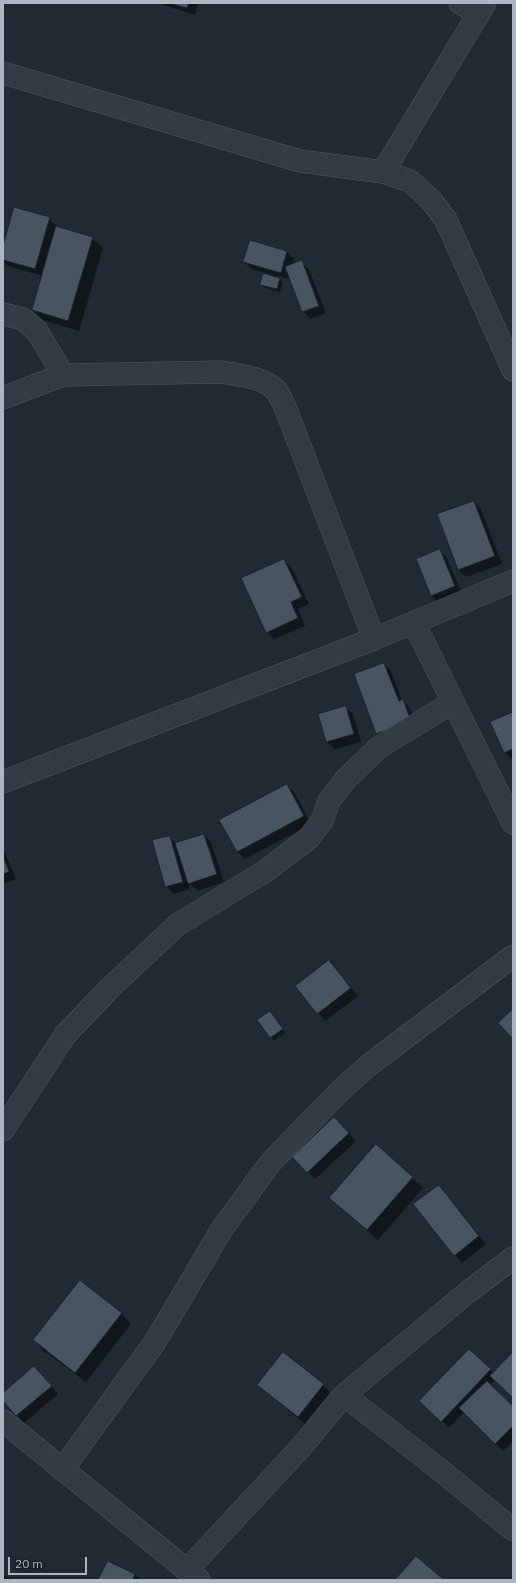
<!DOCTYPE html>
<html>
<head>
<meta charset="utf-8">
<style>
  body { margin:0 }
  #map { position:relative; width:516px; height:1583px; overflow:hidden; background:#202a33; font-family:"IBM Plex Sans",sans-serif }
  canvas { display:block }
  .frame { position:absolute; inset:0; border:4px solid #adb7c1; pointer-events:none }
  .scale { position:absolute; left:8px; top:1557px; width:79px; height:18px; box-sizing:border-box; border:2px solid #adb7c1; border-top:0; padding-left:5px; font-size:12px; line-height:14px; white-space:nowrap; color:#adb7c1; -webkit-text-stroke:3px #192129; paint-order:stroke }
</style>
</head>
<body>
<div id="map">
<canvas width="516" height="1583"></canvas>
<div class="frame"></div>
<div class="scale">20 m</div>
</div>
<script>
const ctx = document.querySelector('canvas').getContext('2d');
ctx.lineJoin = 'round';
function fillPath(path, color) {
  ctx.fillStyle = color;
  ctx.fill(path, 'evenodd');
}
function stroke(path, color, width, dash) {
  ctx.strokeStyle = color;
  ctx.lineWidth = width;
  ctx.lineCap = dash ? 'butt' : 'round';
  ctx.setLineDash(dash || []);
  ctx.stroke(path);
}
fillPath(new Path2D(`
  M157,3H198L195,15Z
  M49,218L56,225V227L92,238L103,248L79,331L43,320L33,310L43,276L8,266L3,261V250Z
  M287,252L294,259L292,265L301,262L309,269L326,313L310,319L303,311L289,276V279L277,276L283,282L280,292L265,288L261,285L264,273L252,269L244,262Z
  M474,502L481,509L502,564L466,577L459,570Z
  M440,551L447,558L462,594L439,603L432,596L417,560Z
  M284,560L291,567L309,604L298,609L305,626L274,639L267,632Z
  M384,664L391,671L402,700L410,708L418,728L385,741L377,734L355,675Z
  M345,707L353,714L361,742L335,749L327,742L319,715Z
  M513,713V759L512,760L505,752Z
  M287,785L294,792L311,824L245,859L238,852L220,821Z
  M204,835L211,842L224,882L197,891L188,881L190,889L174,894L166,886L169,837L176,844Z
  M3,848L16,879L3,884Z
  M329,961L358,996L325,1021L296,986Z
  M273,1016L285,1033L274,1041L271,1037Z
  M342,1126L356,1141L315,1179L308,1172Z
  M376,1146L423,1188L378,1240L330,1198Z
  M439,1186L486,1244L462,1263L455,1255Z
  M121,1313L131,1324L86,1382L44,1351L34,1340Z
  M469,1350L493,1373L513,1354V1397L496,1380L490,1385L513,1407V1441L503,1451L464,1412L449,1428L421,1401Z
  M34,1367L58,1394L24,1423L3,1399V1394Z
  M258,1385H323L330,1392L305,1424Z
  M108,1562L135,1575L140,1580H99Z
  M3,1575L13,1580H3Z`), '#0007');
const building = new Path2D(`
  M169,3H189L187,8Z
  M14,207L50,217L35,269L3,260V246Z
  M56,226L93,237L68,321L32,310Z
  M250,240L287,251L281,273L243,262Z
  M302,260L319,306L302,312L285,267Z
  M263,273L280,278L277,289L260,285Z
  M474,501L495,556L458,570L437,514Z
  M440,549L455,586L431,596L416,559Z
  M284,559L302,597L291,602L298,618L266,633L241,578Z
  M384,663L399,701L403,699L411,721L376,734L354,674Z
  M346,706L354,734L326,742L318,714Z
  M513,712V749L504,753L490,722Z
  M287,784L304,816L237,852L219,820Z
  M204,834L217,874L188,884L175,843Z
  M170,836L183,882L165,887L152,840Z
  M3,856L9,872L3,874Z
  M329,960L351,988L317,1014L295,986Z
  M513,1009V1039L498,1023Z
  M270,1011L283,1029L270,1038L257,1020Z
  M334,1117L349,1133L307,1173L292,1157Z
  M376,1144L413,1177L367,1230L329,1198Z
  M439,1185L479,1236L454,1256L413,1204Z
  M80,1280L122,1313L75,1373L33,1340Z
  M469,1349L491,1369L441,1422L419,1401Z
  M283,1352L324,1384L298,1417L257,1385Z
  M513,1352V1398L490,1376Z
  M34,1366L52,1386L16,1416L3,1401V1393Z
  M487,1381L513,1406V1426L495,1444L459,1408Z
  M416,1556L444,1580H395Z
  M108,1561L135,1574L133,1580H98Z`);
fillPath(building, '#48545f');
stroke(building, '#1b232b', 1);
const street = new Path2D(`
  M460,3L479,13
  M3,73L300,161L383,172L410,181L431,200L446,220L513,370
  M383,172L485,3
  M3,314L23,319L37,331L63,375L221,372C239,375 263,377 276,390C280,395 282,402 285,407L374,639
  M3,398L63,375
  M414,623L513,823
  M3,782L374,639L513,581
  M3,1130L65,1035L109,989L177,925L264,872L308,839L322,821L329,801L345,780L378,748L453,702
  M344,1395L439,1469L513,1530
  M3,1421L199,1580
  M62,1470L155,1342L222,1229L271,1162L342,1089L369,1065L513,956
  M187,1570L303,1445L344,1395L468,1292L513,1258`);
stroke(street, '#515a62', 23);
stroke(street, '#333c44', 22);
</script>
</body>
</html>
